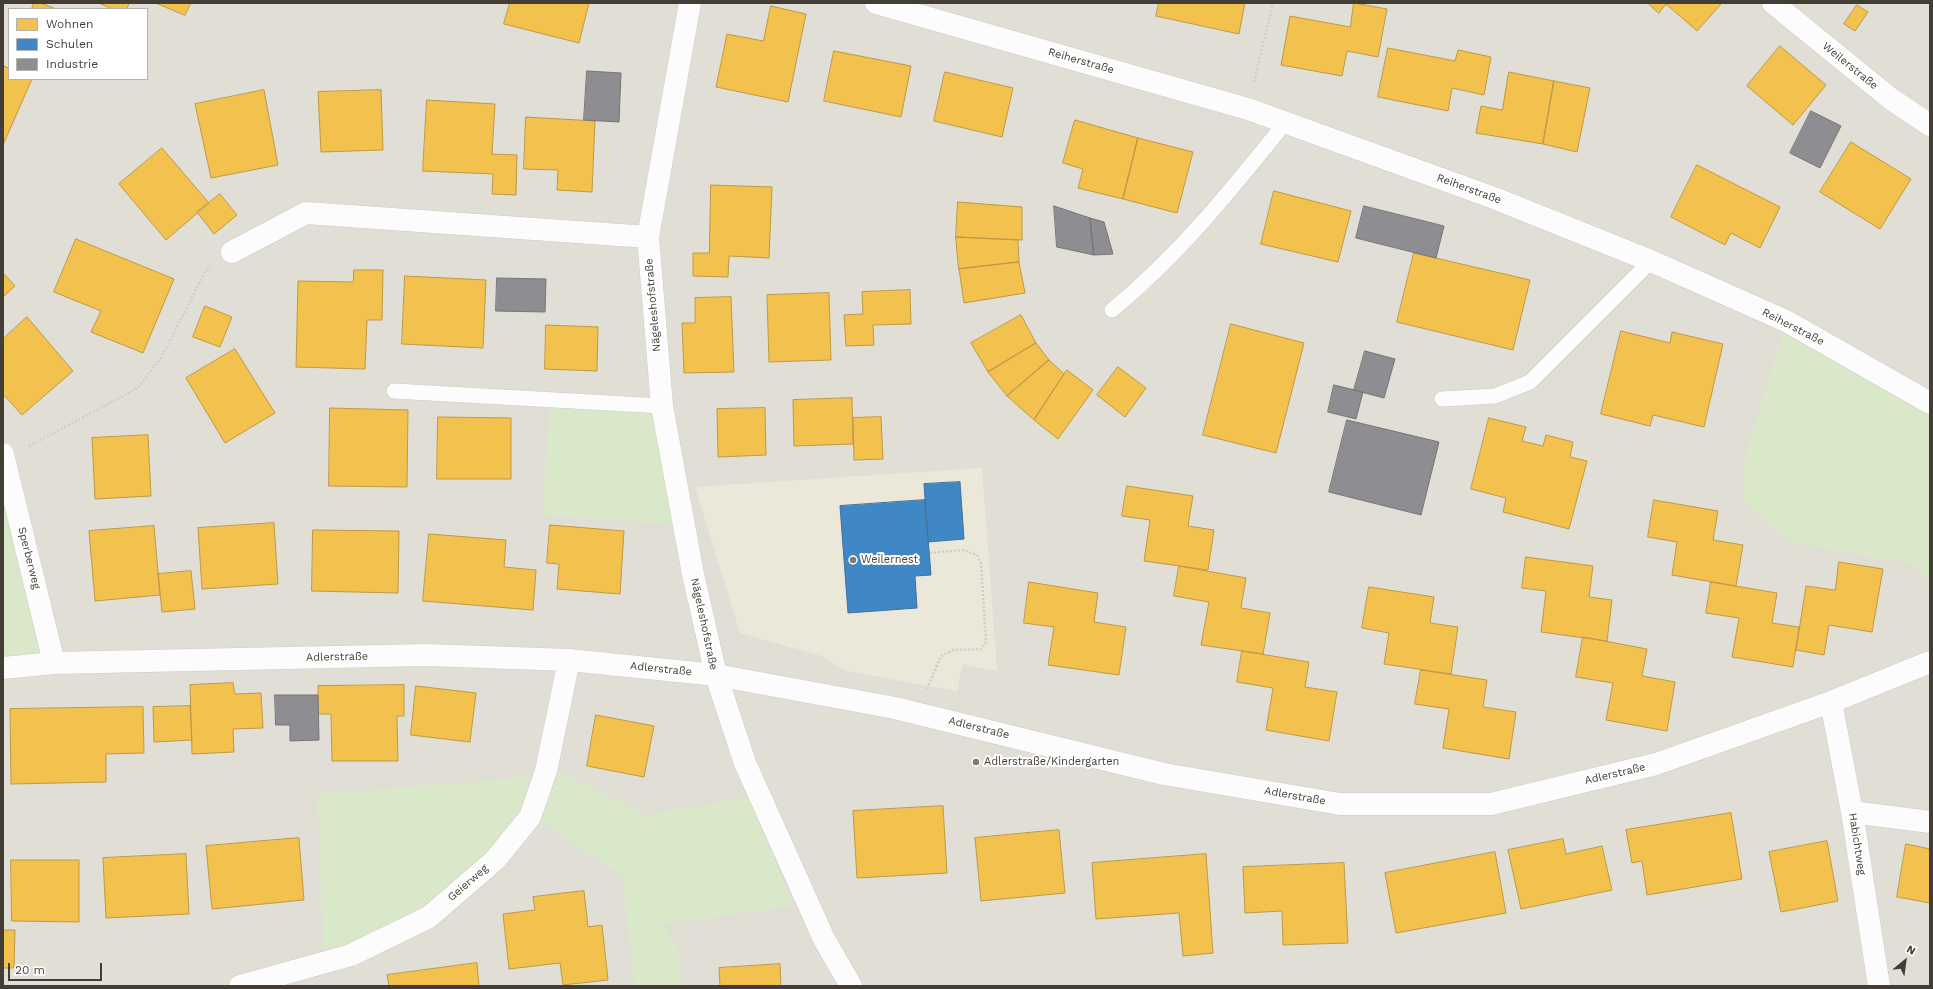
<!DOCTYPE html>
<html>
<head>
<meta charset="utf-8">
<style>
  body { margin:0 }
  #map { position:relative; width:1933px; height:989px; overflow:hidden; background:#eeede8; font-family:"Work Sans",sans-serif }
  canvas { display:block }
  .frame { position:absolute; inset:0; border:4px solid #433e35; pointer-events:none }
  .legend { position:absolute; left:8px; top:8px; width:140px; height:72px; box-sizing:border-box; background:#fff; border:1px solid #b4b2ae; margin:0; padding:5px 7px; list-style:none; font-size:12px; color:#433e35 }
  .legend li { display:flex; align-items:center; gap:8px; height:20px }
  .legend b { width:20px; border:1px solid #b4b2ae }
  .north { position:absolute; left:1885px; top:941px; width:40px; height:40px; -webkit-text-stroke:3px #fff; paint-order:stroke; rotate:29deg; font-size:11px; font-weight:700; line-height:16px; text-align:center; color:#433e35 }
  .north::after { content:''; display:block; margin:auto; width:14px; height:18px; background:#433e35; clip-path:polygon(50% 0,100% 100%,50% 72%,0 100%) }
  .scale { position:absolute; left:8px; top:963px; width:94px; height:18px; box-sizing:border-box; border:2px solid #433e35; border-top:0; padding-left:5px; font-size:12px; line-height:14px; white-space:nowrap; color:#433e35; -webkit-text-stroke:3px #fff; paint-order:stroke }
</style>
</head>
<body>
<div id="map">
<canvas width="1933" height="989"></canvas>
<div class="frame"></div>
<ul class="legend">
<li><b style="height:11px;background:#f2c14e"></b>Wohnen</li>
<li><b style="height:11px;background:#3f88c5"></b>Schulen</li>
<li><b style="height:11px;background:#8d8d92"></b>Industrie</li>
</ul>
<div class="north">N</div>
<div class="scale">20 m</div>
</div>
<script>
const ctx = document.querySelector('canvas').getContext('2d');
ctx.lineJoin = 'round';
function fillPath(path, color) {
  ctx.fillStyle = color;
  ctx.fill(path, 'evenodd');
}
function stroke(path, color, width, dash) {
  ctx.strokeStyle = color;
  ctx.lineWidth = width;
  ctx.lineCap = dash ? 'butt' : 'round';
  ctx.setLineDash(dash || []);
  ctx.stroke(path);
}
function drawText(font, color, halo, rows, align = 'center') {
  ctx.font = font + ' "Work Sans",sans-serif';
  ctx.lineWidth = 4;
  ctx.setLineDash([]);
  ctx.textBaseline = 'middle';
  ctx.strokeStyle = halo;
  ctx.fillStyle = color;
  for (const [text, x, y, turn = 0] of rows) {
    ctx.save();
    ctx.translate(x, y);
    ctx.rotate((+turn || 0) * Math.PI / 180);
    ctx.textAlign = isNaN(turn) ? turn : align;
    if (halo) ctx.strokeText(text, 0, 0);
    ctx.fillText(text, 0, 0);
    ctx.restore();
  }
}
fillPath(new Path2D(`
  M3,3H1930V986H3ZM9,9H147V79H9Z`), '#e1dfd5');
fillPath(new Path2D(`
  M982,468L997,671L963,664L957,691L846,671L822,656L740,633L695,487Z`), '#ebe8da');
fillPath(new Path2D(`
  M1783,332L1930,415V583L1913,564L1793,543L1743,503L1746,453Z
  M550,408L657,412L678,525L542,515Z
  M3,480L49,658L3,663Z
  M560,771L645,815L751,797L793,906L663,924L677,946L681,986H635L622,875L539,821Z
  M535,777L523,815L488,858L423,911L351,945L324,955L317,794Z`), '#d9e8c9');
const homes = new Path2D(`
  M34,3H41L56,9H32Z
  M99,3H129L127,9H113Z
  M156,3H191L185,15Z
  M510,3H589L579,43L504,24Z
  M1159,3H1245L1239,34L1156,16Z
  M1354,3L1387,9L1378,57L1347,51L1342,76L1281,65L1290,16L1350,27Z
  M1648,3H1722L1697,31L1666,4L1659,13Z
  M1857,5L1868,12L1855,31L1844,24Z
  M771,6L806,14L788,102L716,87L727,34L763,41Z
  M1780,46L1826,85L1793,125L1747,86Z
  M1388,48L1455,61L1458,50L1491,57L1484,95L1452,88L1448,111L1378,97Z
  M834,51L911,66L901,117L824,101Z
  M3,66L9,68V79H32L3,145Z
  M945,72L1013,88L1002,137L934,121Z
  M1509,72L1554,81L1543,144L1476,133L1481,106L1502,110Z
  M1554,81L1590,88L1577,152L1543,144Z
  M264,90L278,165L211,178L195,104Z
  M381,90L383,150L321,152L318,92Z
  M427,100L495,104L492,154L517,155L516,195L492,194L493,174L423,171Z
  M526,117L595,121L592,192L557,190L558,170L524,169Z
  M1075,120L1138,138L1123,199L1078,188L1083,169L1063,163Z
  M1138,138L1193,152L1177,213L1123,199Z
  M1851,142L1911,179L1880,229L1820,192Z
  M162,148L209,203L166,240L119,184Z
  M1697,165L1780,207L1760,248L1731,233L1725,245L1671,217Z
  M711,185L772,187L769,258L729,256L728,277L693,276V253H709Z
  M1274,191L1351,211L1338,262L1261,244Z
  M220,194L237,215L214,234L197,212Z
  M958,202L1022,207V240L956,237Z
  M956,237L1018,240L1019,262L959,269Z
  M76,239L174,279L143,353L91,332L101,311L54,292Z
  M1414,253L1530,280L1513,350L1397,322Z
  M1019,262L1025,293L964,303L959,269Z
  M354,270H383L382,320H367L365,369L296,367L298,281L353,282Z
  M3,273L15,286L3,297Z
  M405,276L486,280L483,348L402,344Z
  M910,290L911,324L873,325L874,345L846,346L844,315L863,314L862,292Z
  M829,293L831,360L769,362L767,295Z
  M731,297L734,372L684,373L682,323H695V298Z
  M205,306L232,317L220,347L193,337Z
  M1021,315L1036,343L988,372L971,343Z
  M27,317L73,371L22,415L3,394V339Z
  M1231,324L1304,343L1276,453L1203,435Z
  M546,325L598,327L597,371L545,369Z
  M1621,331L1670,343L1672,332L1723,344L1704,427L1653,415L1650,426L1601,414Z
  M1036,343L1049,360L1007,396L988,372Z
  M235,349L275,413L225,443L186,378Z
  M1049,360L1064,374L1034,420L1007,396Z
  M1118,367L1146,388L1125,417L1097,395Z
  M1067,370L1093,390L1058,439L1034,420Z
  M852,398L853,444L794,446L793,400Z
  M330,408L408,410L407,487L329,486Z
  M765,408L766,455L718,457L717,409Z
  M438,417L511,418V479H437Z
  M881,417L883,459L854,460L853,418Z
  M1489,418L1526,427L1522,441L1543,446L1546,435L1573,442L1570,457L1587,461L1569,529L1503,512L1506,498L1471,489Z
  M148,435L151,496L95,499L92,438Z
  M1127,486L1193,496L1188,526L1214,530L1208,570L1144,561L1150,520L1122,516Z
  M1654,500L1718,511L1713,540L1743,545L1736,586L1672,575L1677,542L1648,537Z
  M274,523L278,584L202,589L198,528Z
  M550,525L624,531L620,594L557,589L559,564L547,563Z
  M154,526L160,595L95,601L89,531Z
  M313,530L399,531L398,593L312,591Z
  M429,534L506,540L504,567L536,570L533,610L423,601Z
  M1526,557L1593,566L1589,597L1612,600L1607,641L1541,632L1546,591L1522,588Z
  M1839,562L1883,569L1872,632L1829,625L1824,655L1796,650L1806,586L1835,590Z
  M1179,566L1246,578L1241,608L1270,613L1263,654L1201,645L1209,602L1174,596Z
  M191,571L195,609L162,612L158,574Z
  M1029,582L1098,593L1094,622L1126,627L1119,675L1048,665L1054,627L1024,623Z
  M1711,582L1777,593L1772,623L1799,627L1793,667L1732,657L1739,618L1706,613Z
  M1369,587L1434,597L1430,623L1458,627L1451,674L1384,664L1389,633L1362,628Z
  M1583,637L1647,649L1642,676L1675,682L1667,731L1606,720L1613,683L1576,677Z
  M1242,651L1309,662L1305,687L1337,692L1329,741L1266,730L1273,688L1237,682Z
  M1421,670L1487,680L1483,707L1516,712L1509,759L1443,748L1449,709L1415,704Z
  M233,683L235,694L261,693L263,728L233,729L234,752L192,754L190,685Z
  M404,685V716H397L398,761H332L331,714H318V686Z
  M416,686L476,693L470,742L411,735Z
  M190,706L192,740L154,742L153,707Z
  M143,707L144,753L106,754V782L11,784L10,709Z
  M596,715L654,726L644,777L587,766Z
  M943,806L947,873L857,878L853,811Z
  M1731,813L1742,879L1647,895L1642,861L1632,863L1626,830Z
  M1059,830L1065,893L981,901L975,838Z
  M299,838L304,900L212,909L206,846Z
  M1563,839L1566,854L1602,846L1612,890L1521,909L1508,850Z
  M1827,841L1838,901L1781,912L1769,852Z
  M1906,844L1930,849V903L1897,897Z
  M1495,852L1506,913L1396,933L1385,873Z
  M186,854L189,914L106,918L103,858Z
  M1206,854L1213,953L1183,956L1179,913L1096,919L1092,863Z
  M11,860H79V922L12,921Z
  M1344,863L1348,943L1283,945L1282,911L1245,913L1243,867Z
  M584,891L588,927L602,925L608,980L563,985L560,963L509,969L503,914L535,910L533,897Z
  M3,930H15L14,968H3Z
  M477,963L479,986H389L387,975Z
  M780,964L781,986H720L719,968Z`);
fillPath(homes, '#f2c14e');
stroke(homes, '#be9a46', 1);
const schools = new Path2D(`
  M960,482L964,539L928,542L924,484Z
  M925,500L931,575L915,576L917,608L848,613L840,506Z`);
fillPath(schools, '#3f88c5');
stroke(schools, '#40729a', 1);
const industry = new Path2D(`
  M587,71L621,73L619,122L584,120Z
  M1811,111L1841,126L1820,168L1790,153Z
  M1054,206L1090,218L1094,255L1057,247Z
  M1364,206L1444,226L1436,258L1356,238Z
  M1090,218L1104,222L1113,254L1094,255Z
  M497,278L546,279L545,312L496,311Z
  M1365,351L1395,359L1384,398L1354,390Z
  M1334,385L1363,392L1356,419L1328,412Z
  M1347,420L1439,442L1421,515L1329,492Z
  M275,695H318L319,740L290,741V725H276Z`);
fillPath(industry, '#8d8d92');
stroke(industry, '#777576', 1);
const service = new Path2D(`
  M1112,310C1180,254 1231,190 1285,123
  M394,391L662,406
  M1442,399L1495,396L1530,382L1651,261`);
const minor = new Path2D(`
  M690,3L648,237L662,406L693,574L716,675L745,763L824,939L851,986
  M876,3L1248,109L1494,198L1651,261L1786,321L1930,403
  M1773,3L1891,99L1930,125
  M232,252L306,213L648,237
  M3,454L54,663
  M3,668L54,663L426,655L569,660L716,675L895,708L1164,774L1340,804H1491L1656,764L1831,702L1930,662
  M1831,702L1852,812L1879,986
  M1852,812L1930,822
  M240,986L351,955L429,917L495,860L530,817L546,771L569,660`);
stroke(service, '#cccac5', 16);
stroke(minor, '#cccac5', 23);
stroke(new Path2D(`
  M1254,82L1273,3
  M29,446L138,388L161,358L205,272L211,268
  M927,689L941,656L953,650L981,649L986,642L981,563L977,555L963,550L929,553`), '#cfcdca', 2.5, [2, 2]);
stroke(service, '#fcfcfc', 15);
stroke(minor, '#fcfcfc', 22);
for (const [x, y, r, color] of [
  [853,560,4,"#7f7b74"],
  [976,762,4,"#7f7b74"]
]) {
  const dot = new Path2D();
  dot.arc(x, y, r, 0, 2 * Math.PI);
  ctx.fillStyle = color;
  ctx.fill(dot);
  stroke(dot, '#fff', 1.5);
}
drawText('11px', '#433e35', '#fff', [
  ["Reiherstraße",1081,61,16],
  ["Weilerstraße",1850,66,39],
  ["Reiherstraße",1469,189,20],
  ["Nägeleshofstraße",653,305,-95],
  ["Reiherstraße",1793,327,27],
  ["Sperberweg",29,558,76],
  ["Nägeleshofstraße",704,624,78],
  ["Adlerstraße",337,657,-1],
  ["Adlerstraße",661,669,6],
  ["Adlerstraße",979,728,14],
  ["Adlerstraße",1615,774,-13],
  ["Adlerstraße",1295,796,10],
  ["Habichtweg",1857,844,81],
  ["Geierweg",468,883,-41]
]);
drawText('11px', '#433e35', '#fff', [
  ["Weilernest",861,560],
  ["Adlerstraße/Kindergarten",984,762]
], 'left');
</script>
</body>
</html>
